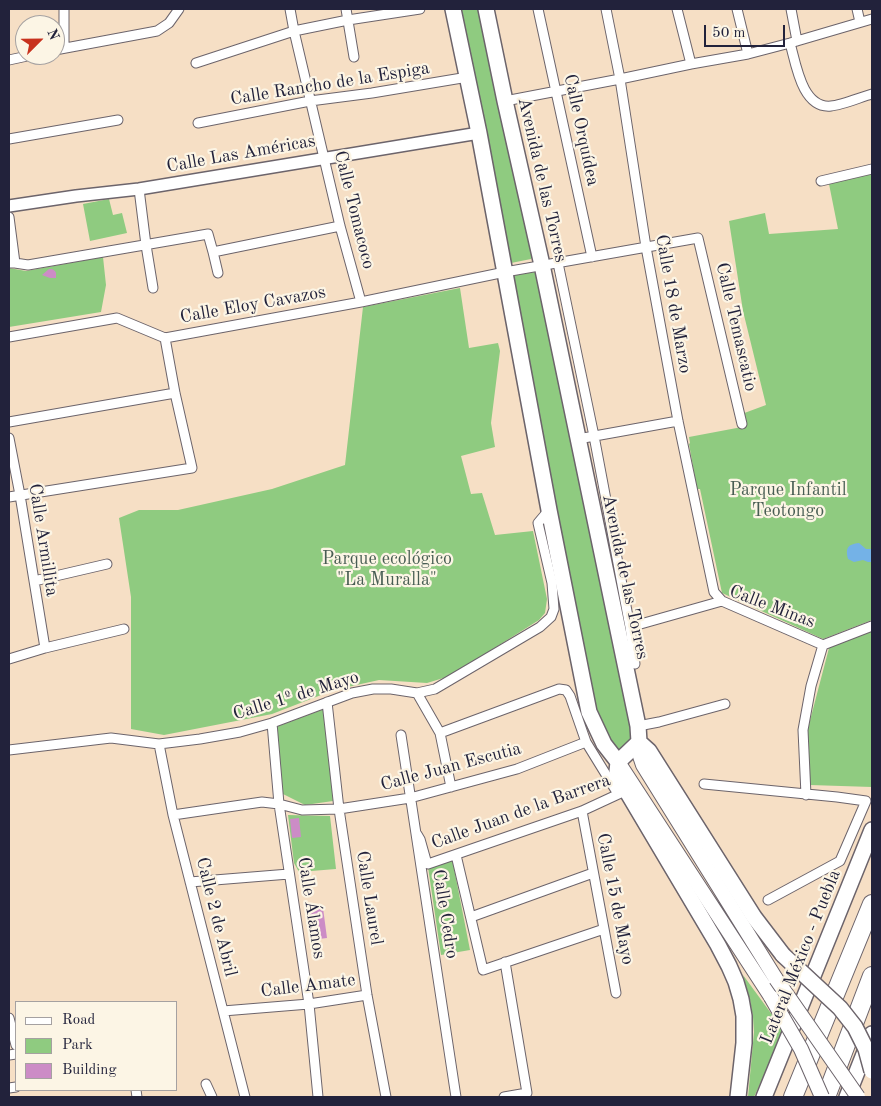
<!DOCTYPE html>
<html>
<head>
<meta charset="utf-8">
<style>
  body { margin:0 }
  #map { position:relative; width:881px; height:1106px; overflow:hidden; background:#f6dfc5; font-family:"Old Standard TT",serif }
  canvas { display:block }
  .frame { position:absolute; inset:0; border:10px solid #22223b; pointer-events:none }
  .legend { position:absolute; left:15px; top:1001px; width:162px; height:90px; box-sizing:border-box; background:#fcf5e5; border:1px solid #a5a1a1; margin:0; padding:6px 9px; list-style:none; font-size:15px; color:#22223b }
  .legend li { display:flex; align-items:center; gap:10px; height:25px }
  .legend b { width:25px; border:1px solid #a5a1a1 }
  .north { position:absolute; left:15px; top:15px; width:50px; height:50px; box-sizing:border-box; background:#fcf5e5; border:1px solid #a5a1a1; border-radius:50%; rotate:67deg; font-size:14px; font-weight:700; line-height:20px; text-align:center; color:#22223b }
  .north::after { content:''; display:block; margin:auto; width:18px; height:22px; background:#c8321e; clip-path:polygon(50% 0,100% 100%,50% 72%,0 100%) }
  .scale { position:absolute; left:704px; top:25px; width:81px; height:22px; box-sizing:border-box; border:2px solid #22223b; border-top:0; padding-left:6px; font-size:15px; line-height:18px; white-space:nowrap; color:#22223b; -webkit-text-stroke:4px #fcf5e5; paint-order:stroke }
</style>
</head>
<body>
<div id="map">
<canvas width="881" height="1106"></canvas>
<div class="frame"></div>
<ul class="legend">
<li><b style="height:6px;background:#fff"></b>Road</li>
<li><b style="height:14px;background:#8fcb80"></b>Park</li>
<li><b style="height:14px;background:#cc8cc6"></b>Building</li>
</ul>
<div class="north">N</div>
<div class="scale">50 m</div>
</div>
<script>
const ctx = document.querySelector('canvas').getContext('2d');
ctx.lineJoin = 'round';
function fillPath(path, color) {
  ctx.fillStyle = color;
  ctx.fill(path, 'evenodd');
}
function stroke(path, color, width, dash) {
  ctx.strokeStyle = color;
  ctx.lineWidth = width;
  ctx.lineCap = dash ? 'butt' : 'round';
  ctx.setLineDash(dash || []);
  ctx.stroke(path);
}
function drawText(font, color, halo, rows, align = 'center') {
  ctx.font = font + ' "Old Standard TT",serif';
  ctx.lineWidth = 4.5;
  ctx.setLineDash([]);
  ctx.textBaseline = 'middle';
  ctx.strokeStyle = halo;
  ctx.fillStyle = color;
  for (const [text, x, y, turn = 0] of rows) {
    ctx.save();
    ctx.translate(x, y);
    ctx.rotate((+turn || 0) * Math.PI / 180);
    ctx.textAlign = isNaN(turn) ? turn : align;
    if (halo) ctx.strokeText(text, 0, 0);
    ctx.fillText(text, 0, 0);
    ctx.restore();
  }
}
fillPath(new Path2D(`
  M456,9H484L534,255L531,259L511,263L506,261Z
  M872,173V620L823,639L722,593L700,489H697L689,444L690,443L689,437L742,427L739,415L766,405L743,311L729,221L765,213L769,234L838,229L829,184Z
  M109,199L113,215L122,213L127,233L90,241L83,204Z
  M103,257L106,285L101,312L9,327V268L26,271Z
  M534,272L538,275L630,722V740L622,750L615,749L594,712L510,276Z
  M460,288L469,348L498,343L500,351L491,423L495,447L461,456L471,494L482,493L495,535L533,531L547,599L545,613L539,620L450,676L427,683L379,680L334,690L272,714L164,735L131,729V597L119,518L139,510H178L272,489L345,465L363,307Z
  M872,630V787L810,785L807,732L829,648Z
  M324,709L333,801L305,805L283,794L276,727Z
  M288,815L330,816L336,869L299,872L294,863Z
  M452,858L470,950L441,955L428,867Z
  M743,975L784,1031L754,1097H748L754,1032L753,1017L750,1000Z`), '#8fcb80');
fillPath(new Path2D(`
  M859,543L866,549H872V562H868L863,560L854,562L848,559C845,548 848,544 859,543Z`), '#74b2e7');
fillPath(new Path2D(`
  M49,269H52L55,271L56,273V278H50L42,275Z
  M299,818L301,837L292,838L290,819Z
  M323,908L327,938L311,940L307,910Z`), '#cc8cc6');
const pedestrian = new Path2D(`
  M418,834L421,839L428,864`);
const minor = new Path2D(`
  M64,9V48
  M290,9L294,31L340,226L361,302
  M346,9L354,57
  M538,9L592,257
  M606,9L620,79L646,247L678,421L714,592L722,601
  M677,9L691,64
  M737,9L748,54
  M791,9L797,41
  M857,9L860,22
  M790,43C796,64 802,109 831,106C842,105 861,97 872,94
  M55,50L157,31L169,23L179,9
  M9,60L32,55
  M196,63L294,31L348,20L420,9
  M505,101L620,79L691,64L748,54L790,43L872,19
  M198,123L310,101L372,93L468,77
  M9,139L118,120
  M821,181L872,169
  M139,189L146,245L153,288
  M9,217L15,263
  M213,252L218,273
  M9,263H15L28,265L208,234L213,252L340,226
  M558,263L594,436L630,627L635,664
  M9,337L117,318L165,338L361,302L505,272L698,238L742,424
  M9,422L175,393
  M9,438L20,495L45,648
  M578,439L678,421
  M9,497L192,468L175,393L165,338
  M34,581L107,564
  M630,627L722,601L823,645L872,626
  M9,659L45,648L124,629
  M417,693L440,733L451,787
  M327,702L339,809L367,995L386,1097
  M272,723L279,804L309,1004L318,1097
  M638,726L659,722L725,704
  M440,733L559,689L566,690L570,696L586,742L618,794
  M401,735L456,1097
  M159,744L173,815L245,1097
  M9,750L111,738L159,744L200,739L240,732L272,723L352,693L373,689H391L417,693L435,689L540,627L551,617L554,609L552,583L538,523L549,510
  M704,784L837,797L866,801L840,861L768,900
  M806,795L803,730L811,686L823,645
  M582,811L616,993
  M173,815L262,802L279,804L302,810L339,809L410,798L517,769L586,742
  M456,855L483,970L604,929
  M428,864L582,811L623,792
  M190,882L289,874
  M471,917L593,873
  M223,1011L309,1004L367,995
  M9,1018L16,1045
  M9,1055L16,1054
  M206,1084L212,1097
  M9,1088L16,1087
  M136,1090L137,1097
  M504,1097L527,1093L505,962`);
const tertiary = new Path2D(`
  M9,206L76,196L139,189L479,133`);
const secondary = new Path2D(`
  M639,742L640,756L643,765L776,979
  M620,765L771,997`);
const primary = new Path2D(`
  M453,9L479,133L549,510L589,712L604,744L618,762
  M486,9L505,101L542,265L638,726L639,742
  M639,742L618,762L617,771L626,790L718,945L729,966L736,982L741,999L744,1016V1043L738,1097
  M639,742L649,751L754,917L783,955`);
const trunk = new Path2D(`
  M764,1097L872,830
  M847,1097L872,1034`);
const motorway = new Path2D(`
  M793,1097L872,904
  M826,1097L872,976`);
stroke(pedestrian, '#6c646b', 9);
stroke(minor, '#6c646b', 11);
stroke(tertiary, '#6c646b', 14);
stroke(secondary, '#6c646b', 16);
stroke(primary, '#6c646b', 18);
stroke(trunk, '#6c646b', 18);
stroke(motorway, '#6c646b', 20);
stroke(pedestrian, '#fff', 7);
stroke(minor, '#fff', 9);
stroke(tertiary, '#fff', 11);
stroke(secondary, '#fff', 14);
stroke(primary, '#fff', 15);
stroke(trunk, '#fff', 15);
stroke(motorway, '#fff', 18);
const secondaryBridge = new Path2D(`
  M776,979L858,1097
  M771,997L801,1049L822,1097`);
const primaryBridge = new Path2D(`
  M783,955L840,1008L855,1027L866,1049L872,1071`);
stroke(secondaryBridge, '#6c646b', 16, []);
stroke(primaryBridge, '#6c646b', 18, []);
stroke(secondaryBridge, '#fff', 14);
stroke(primaryBridge, '#fff', 15);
drawText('18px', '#22223b', '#fcf5e5', [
  ["Calle Rancho de la Espiga",330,84,-9],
  ["Calle Orquídea",581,130,78],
  ["Calle Las Américas",241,154,-10],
  ["Avenida de las Torres",542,180,77],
  ["Calle Tomacoco",354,210,76],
  ["Calle 18 de Marzo",673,304,80],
  ["Calle Eloy Cavazos",253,305,-10],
  ["Calle Temascatio",736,327,77],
  ["Calle Armillita",43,540,81],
  ["Avenida de las Torres",625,577,78],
  ["Calle Minas",772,607,21],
  ["Calle 1º de Mayo",296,696,-17],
  ["Calle Juan Escutia",451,767,-15],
  ["Calle Juan de la Barrera",521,812,-20],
  ["Calle Laurel",369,898,81],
  ["Calle 15 de Mayo",615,899,79],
  ["Calle Álamos",311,908,81],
  ["Calle Cedro",445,914,81],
  ["Calle 2 de Abril",216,917,76],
  ["Lateral México - Puebla",801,957,-68],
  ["Calle Amate",308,986,-7]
]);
drawText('18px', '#485d53', '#fcf5e5', [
  ["Parque Infantil",788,490],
  ["Teotongo",788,511],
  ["Parque ecológico",387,559],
  ["\"La Muralla\"",387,580]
]);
</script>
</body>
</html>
